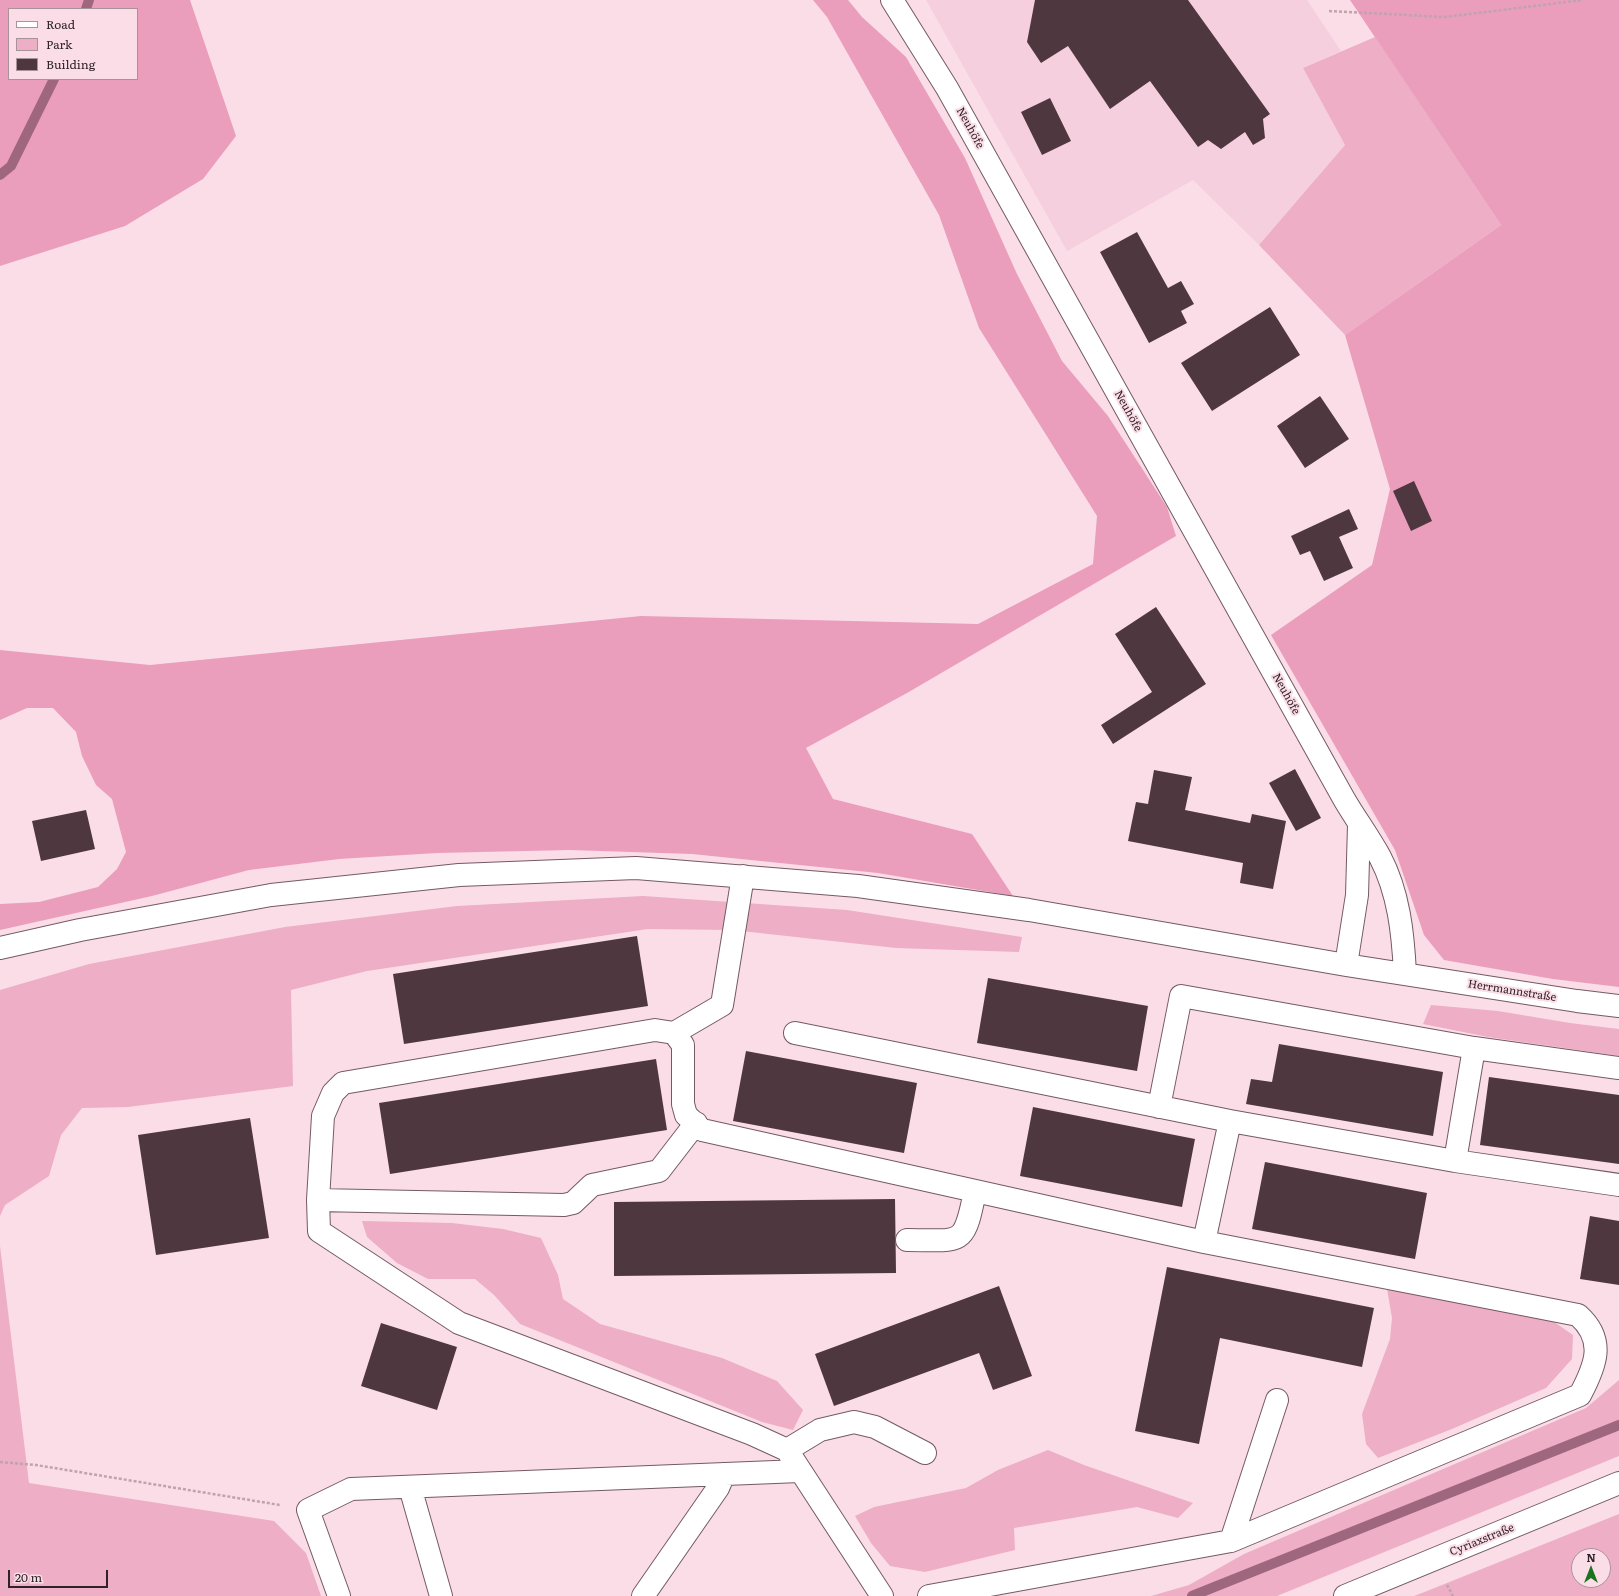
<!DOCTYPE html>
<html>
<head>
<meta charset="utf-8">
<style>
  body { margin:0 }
  #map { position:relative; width:1619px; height:1596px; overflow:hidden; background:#fbdde8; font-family:Literata,serif }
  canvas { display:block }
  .legend { position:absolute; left:8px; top:8px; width:130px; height:72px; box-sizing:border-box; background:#fbdde8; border:1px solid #a9939b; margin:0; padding:5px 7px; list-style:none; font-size:12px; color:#2e2327 }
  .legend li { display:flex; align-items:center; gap:8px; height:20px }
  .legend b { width:20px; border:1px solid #a9939b }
  .north { position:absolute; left:1571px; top:1548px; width:40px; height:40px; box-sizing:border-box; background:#fbdde8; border:1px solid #a9939b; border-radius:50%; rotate:0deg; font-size:11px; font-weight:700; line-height:16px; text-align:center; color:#2e2327 }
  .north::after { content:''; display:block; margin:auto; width:14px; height:18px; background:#19731f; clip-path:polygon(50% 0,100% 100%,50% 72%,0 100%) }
  .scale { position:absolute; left:8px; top:1570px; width:100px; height:18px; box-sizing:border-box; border:2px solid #2e2327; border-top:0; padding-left:5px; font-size:12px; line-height:14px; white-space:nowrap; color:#2e2327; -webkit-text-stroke:3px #fbdde8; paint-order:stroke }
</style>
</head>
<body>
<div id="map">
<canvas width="1619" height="1596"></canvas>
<ul class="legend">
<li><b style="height:5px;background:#fff"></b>Road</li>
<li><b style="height:11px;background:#edaec6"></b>Park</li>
<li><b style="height:11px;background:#4f3740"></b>Building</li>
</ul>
<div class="north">N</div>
<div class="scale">20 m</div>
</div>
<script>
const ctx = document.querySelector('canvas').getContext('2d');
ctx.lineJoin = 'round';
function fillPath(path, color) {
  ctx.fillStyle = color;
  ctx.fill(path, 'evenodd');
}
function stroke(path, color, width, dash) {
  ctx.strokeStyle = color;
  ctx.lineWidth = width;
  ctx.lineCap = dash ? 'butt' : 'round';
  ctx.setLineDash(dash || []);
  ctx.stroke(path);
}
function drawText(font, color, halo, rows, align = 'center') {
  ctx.font = font + ' Literata,serif';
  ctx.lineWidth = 4;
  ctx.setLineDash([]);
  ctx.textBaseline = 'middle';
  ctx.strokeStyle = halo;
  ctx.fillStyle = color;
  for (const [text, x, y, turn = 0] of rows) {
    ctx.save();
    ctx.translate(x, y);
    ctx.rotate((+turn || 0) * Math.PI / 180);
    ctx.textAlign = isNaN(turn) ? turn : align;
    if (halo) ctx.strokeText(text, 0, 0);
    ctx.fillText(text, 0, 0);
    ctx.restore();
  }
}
fillPath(new Path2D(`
  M926,0H1307L1341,51L1303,68L1345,145L1259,245L1193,180L1067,251Z`), '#f5cfdd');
fillPath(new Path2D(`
  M1375,37L1501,225L1345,335L1259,245L1345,145L1303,68Z
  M643,896L847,910L1022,937L1019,952L896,948L732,930L648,929L367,971L291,990L293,1086L128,1107L82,1108L61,1135L49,1176L5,1205L0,1216V990L89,964L285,927L457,906Z
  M1431,1005L1498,1011L1570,1023L1619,1029V1056L1488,1037L1423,1024Z
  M362,1221L452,1223L503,1229L541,1238L558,1275L563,1299L600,1324L722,1358L777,1381L803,1410L793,1430L762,1422L520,1324L494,1295L475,1279H428L397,1263L367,1237Z
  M0,1246L29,1483L274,1521L306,1553L321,1596H0Z
  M1387,1289L1544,1315L1573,1335L1572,1359L1546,1388L1452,1429L1378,1458L1366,1444L1362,1414L1390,1339L1392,1318Z
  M1619,1380V1456L1277,1596H1151L1189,1585L1244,1554L1586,1408Z
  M1048,1450L1084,1465L1193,1503L1178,1518L1137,1507L1014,1528L1015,1550L925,1572L890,1566L871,1543L855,1516L874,1507L966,1488L998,1470Z
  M1619,1514V1596H1414L1422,1593ZM1579,1556H1603V1580H1579Z`), '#edaec6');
fillPath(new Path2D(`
  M0,0H190L236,136L203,179L125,226L0,266ZM9,9H137V79H9Z
  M813,0H848L862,17L906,57L965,158L1017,274L1062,361L1108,416L1167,507L1176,536L907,693L806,748L833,799L972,834L1013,896L878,873L692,854L570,850L437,853L339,859L249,870L152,896L0,930V904L39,902L98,887L117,869L126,852L112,799L96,785L82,756L76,732L53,708H27L0,720V650L150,665L641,616L978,624L1093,564L1097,516L979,328L939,215L827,17Z
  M1350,0H1619V987L1553,979L1444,960L1424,935L1395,850L1271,635L1372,565L1390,489L1345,335L1501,225Z`), '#eb9dbc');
stroke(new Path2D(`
  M86,9L89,0
  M0,175L11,166L54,79
  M1192,1596L1619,1425`), '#9f677e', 10);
fillPath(new Path2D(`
  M1035,0H1188L1270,114L1263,119L1265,138L1253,145L1245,132L1221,149L1208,140L1198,147L1150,81L1110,109L1068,46L1041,63L1027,42Z
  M1050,98L1071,141L1042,155L1021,112Z
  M1137,232L1168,288L1181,281L1194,304L1181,311L1187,323L1149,343L1100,252Z
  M1270,307L1300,355L1212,411L1181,363Z
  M1320,396L1349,439L1305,468L1277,426Z
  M1414,481L1432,521L1411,531L1393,491Z
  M1349,509L1358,529L1339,537L1353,568L1324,581L1310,551L1300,555L1291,536Z
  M1156,607L1206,684L1113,744L1101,725L1152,692L1115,634Z
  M1295,769L1321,818L1296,831L1269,783Z
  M1154,770L1192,777L1185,810L1250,823L1252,814L1286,821L1273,889L1240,883L1243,863L1128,841L1136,802L1148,804Z
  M86,810L95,849L41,861L32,821Z
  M637,936L648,1006L404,1044L393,974Z
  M988,978L1148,1006L1137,1071L977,1043Z
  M1279,1044L1443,1072L1433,1136L1246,1104L1251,1079L1272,1082Z
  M746,1051L917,1083L904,1153L733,1121Z
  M656,1059L667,1130L390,1174L379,1103Z
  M1489,1077L1619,1095V1164L1480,1145Z
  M1033,1107L1195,1139L1182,1207L1020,1176Z
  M250,1118L269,1238L156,1255L138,1135Z
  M1265,1162L1427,1193L1415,1259L1252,1229Z
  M895,1199L896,1273L614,1276V1202Z
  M1590,1216L1619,1221V1285L1580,1279Z
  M1167,1267L1374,1308L1362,1367L1220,1338L1199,1444L1135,1431Z
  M999,1286L1032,1376L993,1390L979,1353L834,1406L815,1354Z
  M381,1323L457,1347L437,1410L361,1386Z`), '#4f3740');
const minor = new Path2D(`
  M892,0L947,88L1344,799C1355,818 1369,837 1380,857C1399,893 1403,934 1405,973
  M0,948L80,930L271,895L459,875L636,868L858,886L1029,910L1346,965L1577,1001L1619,1006
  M1346,965L1357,895L1359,825
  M674,1033L722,1005L743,876
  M795,1033L1230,1121L1204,1242
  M1159,1107L1181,996L1474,1048L1619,1068
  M1230,1121L1455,1161L1619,1185
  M1455,1161L1474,1048
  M318,1200L564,1205L573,1203L592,1185L659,1171L696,1123
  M907,1240C962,1240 964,1248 975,1191
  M787,1450L820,1430L854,1422L875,1427L925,1453
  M410,1487L441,1596
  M339,1596L308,1510L351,1489L800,1471
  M643,1596L718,1488L724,1474
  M882,1596L787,1450L752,1434L459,1323L319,1231L318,1200L323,1116L333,1093L343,1083L655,1030L674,1033L683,1045V1104L686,1115L702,1130L1204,1242L1578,1315C1606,1340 1596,1365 1580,1395L1231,1541
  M929,1596L1231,1541L1277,1400
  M1345,1596L1619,1483`);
stroke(minor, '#745a64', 24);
stroke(new Path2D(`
  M1329,11L1445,17L1583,0
  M0,1462L36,1465L280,1505
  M1447,1585L1453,1596`), '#bda4ad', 2.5, [3, 2]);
stroke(minor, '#fff', 22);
drawText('11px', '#2e2327', '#fbdde8', [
  ["Neuhöfe",970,128,61],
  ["Neuhöfe",1128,411,61],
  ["Neuhöfe",1286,694,61],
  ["Herrmannstraße",1512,991,9],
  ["Cyriaxstraße",1482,1540,-22]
]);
</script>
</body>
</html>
